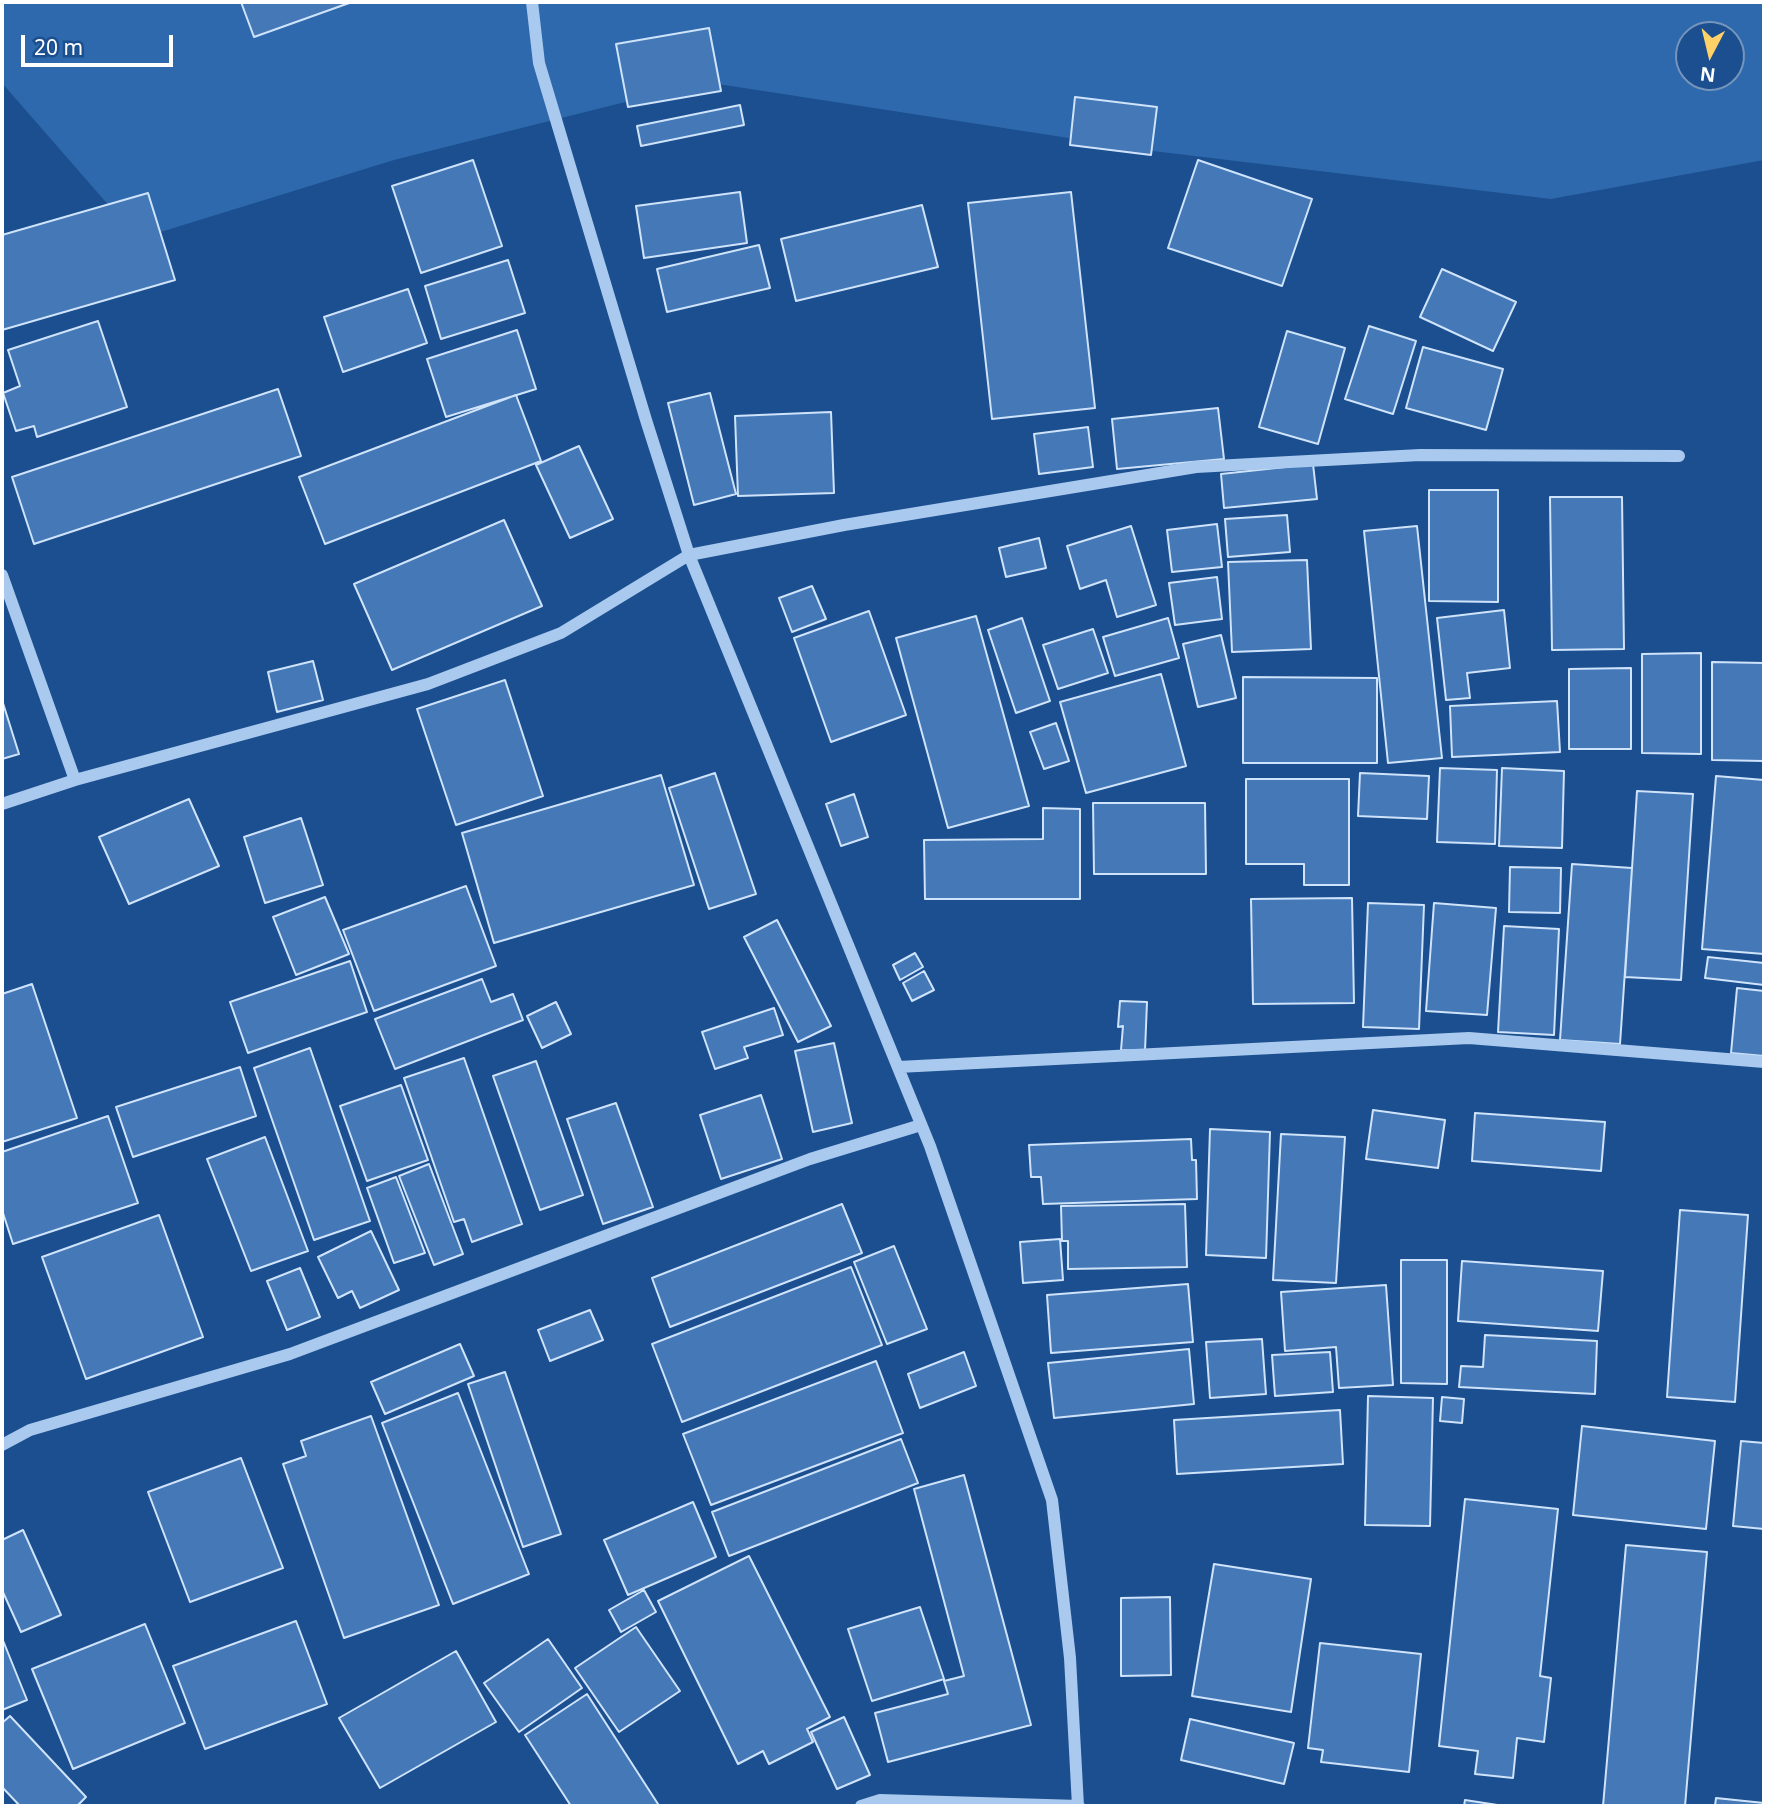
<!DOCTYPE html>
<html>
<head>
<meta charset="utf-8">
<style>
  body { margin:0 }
  #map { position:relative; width:1766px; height:1808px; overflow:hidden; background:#1b4f8f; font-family:"Noto Sans",sans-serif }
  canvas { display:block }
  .frame { position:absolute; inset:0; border:4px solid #fff; pointer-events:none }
  .north { position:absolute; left:1675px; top:21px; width:70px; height:70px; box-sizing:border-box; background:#1b4f8f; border:2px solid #7695bc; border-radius:50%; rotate:187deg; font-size:19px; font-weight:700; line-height:28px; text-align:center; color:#fff }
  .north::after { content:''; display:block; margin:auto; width:24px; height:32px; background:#ffd166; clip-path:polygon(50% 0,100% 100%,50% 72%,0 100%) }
  .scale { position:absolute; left:21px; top:35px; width:152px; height:32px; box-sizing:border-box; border:4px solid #fff; border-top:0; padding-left:9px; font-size:21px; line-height:24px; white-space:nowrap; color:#fff; -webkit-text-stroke:5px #1b4f8f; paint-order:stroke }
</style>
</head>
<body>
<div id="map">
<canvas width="1766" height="1808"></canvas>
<div class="frame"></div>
<div class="north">N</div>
<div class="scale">20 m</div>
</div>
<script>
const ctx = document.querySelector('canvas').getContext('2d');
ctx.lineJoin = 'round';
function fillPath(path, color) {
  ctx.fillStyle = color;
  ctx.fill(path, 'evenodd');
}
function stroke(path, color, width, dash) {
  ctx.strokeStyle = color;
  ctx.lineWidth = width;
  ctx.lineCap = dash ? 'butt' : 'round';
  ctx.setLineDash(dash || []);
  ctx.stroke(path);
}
fillPath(new Path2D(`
  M2,2H1764V160L1551,199L1153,151L705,82L394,160L138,239L2,83ZM1689,35H1731V77H1689Z`), '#2e69ad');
const building = new Path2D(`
  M241,2H352L254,37Z
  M709,28L721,91L628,107L616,44Z
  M1075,97L1157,107L1151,155L1070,145Z
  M740,105L744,125L641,146L637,126Z
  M473,160L502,246L421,273L392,186Z
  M1198,160L1312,199L1282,286L1168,248Z
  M740,192L747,243L644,258L636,206Z
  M1071,192L1095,408L992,419L968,203Z
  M148,193L175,280L2,330V235Z
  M922,205L938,267L796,301L781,239Z
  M759,245L770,288L667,312L657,269Z
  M508,260L525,313L441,339L425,286Z
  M1442,269L1516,302L1493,351L1420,317Z
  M408,289L427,343L343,372L324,317Z
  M98,321L127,407L37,437L34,426L16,431L3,393L20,386L8,350Z
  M1369,326L1416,341L1393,414L1345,399Z
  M517,330L536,389L446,417L427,359Z
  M1287,331L1345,348L1318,444L1259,427Z
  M1423,347L1503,369L1486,430L1406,408Z
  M278,389L301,456L34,544L12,477Z
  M710,393L736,494L694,505L668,403Z
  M516,395L541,461L325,544L299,477Z
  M1218,408L1224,459L1117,469L1112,419Z
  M831,412L834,493L738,496L735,416Z
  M1088,427L1093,467L1039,474L1034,434Z
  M579,446L613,519L570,538L536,465Z
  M1313,464L1317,499L1224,508L1221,474Z
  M1429,490H1498V602L1429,601Z
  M1550,497H1622L1624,649L1552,650Z
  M1287,515L1290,552L1228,557L1225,519Z
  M504,520L542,606L392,670L354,584Z
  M1217,524L1222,567L1172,572L1167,530Z
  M1131,526L1156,605L1117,617L1106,580L1080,589L1067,546Z
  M1417,526L1442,758L1388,763L1364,531Z
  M1039,538L1046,568L1006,577L999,548Z
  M1307,560L1311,649L1232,652L1228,562Z
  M1217,577L1222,619L1175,625L1169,583Z
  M812,586L826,619L792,632L779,598Z
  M1504,610L1510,668L1467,673L1470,698L1446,700L1437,618Z
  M869,611L906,715L831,742L794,638Z
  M976,616L1029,806L948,828L896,638Z
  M1022,618L1050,701L1016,713L988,630Z
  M1168,618L1179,658L1115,676L1103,637Z
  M1093,629L1108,673L1058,689L1043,645Z
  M1221,635L1236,698L1198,707L1183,644Z
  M1701,653V754L1642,753V654Z
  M313,661L323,700L277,712L268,672Z
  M1712,662L1764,663V761L1712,760Z
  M1631,668V749H1569V669Z
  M1161,674L1186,766L1086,793L1060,702Z
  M1243,677L1377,678V763H1243Z
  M505,680L543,796L456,825L417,709Z
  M2,700L19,754L2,759Z
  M1557,701L1560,752L1452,757L1450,706Z
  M1056,723L1069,761L1044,769L1030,732Z
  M1440,768L1497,770L1495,844L1437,842Z
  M1502,768L1564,771L1562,848L1499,846Z
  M715,773L756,894L709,909L669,788Z
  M1360,773L1429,776L1427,819L1358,816Z
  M661,775L694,885L494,943L462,833Z
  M1716,776L1764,780V954L1702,949Z
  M1246,779H1349V885H1304V864H1246Z
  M1637,791L1693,794L1681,980L1625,977Z
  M854,794L868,837L841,846L826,804Z
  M189,799L219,866L129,904L99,837Z
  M1093,803H1205L1206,874H1094Z
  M1043,808L1080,809V899H925L924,840L1043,839Z
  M301,818L323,885L265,903L244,837Z
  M1572,864L1632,868L1620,1044L1560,1040Z
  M1510,867L1561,868L1560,913L1509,912Z
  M466,886L496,966L374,1011L343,930Z
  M325,897L349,954L296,975L273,917Z
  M1352,898L1354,1003L1253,1004L1251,899Z
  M1368,903L1424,905L1419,1029L1363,1027Z
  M1434,903L1496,908L1487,1015L1426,1011Z
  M777,920L831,1026L798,1042L744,937Z
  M1504,926L1559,929L1554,1035L1498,1032Z
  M915,953L923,967L900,980L893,965Z
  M1708,957L1764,963V985L1705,978Z
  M350,961L367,1012L248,1053L230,1002Z
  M924,971L934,990L912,1001L903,983Z
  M482,979L491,1002L513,994L523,1020L395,1069L375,1019Z
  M32,984L77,1118L2,1142V994Z
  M1737,988L1764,991V1056L1731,1053Z
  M1120,1001L1147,1002L1145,1051L1121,1050L1123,1026L1118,1027Z
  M556,1002L571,1034L542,1048L527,1016Z
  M774,1008L783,1035L744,1047L748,1058L715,1069L702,1032Z
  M834,1043L852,1123L813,1132L795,1051Z
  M310,1048L370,1221L314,1240L254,1068Z
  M464,1058L522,1224L472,1242L464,1219L454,1222L404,1078Z
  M536,1061L583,1195L540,1210L493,1076Z
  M240,1067L256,1116L133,1157L116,1107Z
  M401,1085L428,1160L367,1181L340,1106Z
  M761,1095L782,1159L721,1179L700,1115Z
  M616,1103L653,1207L603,1224L567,1119Z
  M1373,1110L1445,1120L1438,1168L1366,1159Z
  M1475,1113L1605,1122L1601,1171L1472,1161Z
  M108,1116L138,1203L13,1244L2,1210V1152Z
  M1210,1129L1270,1132L1266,1258L1206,1255Z
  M1281,1134L1345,1137L1336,1283L1273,1280Z
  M265,1137L308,1251L251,1271L207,1159Z
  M1191,1139L1192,1160H1196L1197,1199L1043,1204L1041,1177H1031L1029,1145Z
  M429,1164L463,1254L434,1265L399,1176Z
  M396,1177L425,1253L394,1263L367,1188Z
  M842,1204L862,1253L670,1327L652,1278Z
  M1185,1204L1187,1267L1068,1269V1241H1062L1061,1206Z
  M1680,1210L1748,1215L1735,1402L1667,1397Z
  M159,1215L203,1337L86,1379L42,1257Z
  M371,1231L399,1290L360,1308L352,1291L338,1298L318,1257Z
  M1060,1239L1063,1280L1023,1283L1020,1242Z
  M894,1246L927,1329L887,1344L854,1262Z
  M1401,1260H1447V1384L1401,1383Z
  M1462,1261L1603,1271L1598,1331L1458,1321Z
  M851,1267L882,1345L682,1422L652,1344Z
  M300,1268L320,1317L287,1330L267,1281Z
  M1188,1284L1193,1342L1051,1353L1047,1295Z
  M1386,1285L1393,1385L1339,1388L1336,1347L1285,1351L1281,1292Z
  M590,1310L603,1340L550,1361L538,1330Z
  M1485,1335L1597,1341L1595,1394L1459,1387L1461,1366L1483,1367Z
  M1262,1339L1266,1394L1210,1398L1206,1342Z
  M460,1344L474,1376L385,1414L371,1382Z
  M1189,1349L1194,1404L1054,1418L1048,1363Z
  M964,1352L976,1386L920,1408L908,1374Z
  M1330,1352L1333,1392L1275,1396L1272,1355Z
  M876,1361L903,1433L711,1505L683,1434Z
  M505,1372L561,1534L523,1547L468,1384Z
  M458,1393L529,1574L453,1604L382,1423Z
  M1368,1396L1433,1398L1430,1526L1365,1525Z
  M1442,1397L1464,1399L1462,1423L1440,1421Z
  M1340,1410L1343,1464L1177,1474L1174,1420Z
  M371,1416L439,1605L344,1638L283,1464L306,1456L301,1441Z
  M1582,1426L1715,1441L1706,1529L1573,1515Z
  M901,1439L918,1483L729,1556L712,1512Z
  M1741,1441L1764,1443V1529L1733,1526Z
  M241,1458L283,1568L190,1602L148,1492Z
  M964,1475L1031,1725L888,1762L875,1713L948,1694L944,1681L964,1676L914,1489Z
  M1465,1499L1558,1509L1540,1676L1551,1678L1544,1742L1517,1738L1513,1778L1475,1774L1478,1751L1439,1746Z
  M693,1502L716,1557L628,1595L604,1540Z
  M23,1530L61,1615L21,1632L2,1590V1540Z
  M1626,1545L1707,1552L1685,1806H1603Z
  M749,1556L830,1717L807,1729L813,1742L769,1764L763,1751L738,1764L658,1601Z
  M1214,1564L1311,1579L1291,1712L1192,1696Z
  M644,1590L656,1612L621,1632L609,1610Z
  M1170,1597L1171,1675L1121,1676V1598Z
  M920,1607L944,1679L872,1701L848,1629Z
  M296,1621L327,1704L205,1749L173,1666Z
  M145,1624L185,1723L73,1769L32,1669Z
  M636,1627L680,1691L619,1732L575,1668Z
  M2,1638L27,1700L2,1710Z
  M548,1639L582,1688L519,1732L484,1683Z
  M1320,1643L1421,1654L1409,1772L1321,1762L1323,1750L1308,1748Z
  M456,1651L496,1722L380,1788L339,1718Z
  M587,1694L658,1804L654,1806H571L525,1735Z
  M10,1716L86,1797L77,1806H20L2,1787V1723Z
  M844,1717L870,1775L837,1789L811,1732Z
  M1190,1719L1294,1743L1284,1784L1181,1760Z
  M1716,1798L1764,1803V1806H1715Z
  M1465,1800L1504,1806H1464Z`);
fillPath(building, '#4478b7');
stroke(building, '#cfe3fa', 2);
stroke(new Path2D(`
  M532,2L539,63L646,420L689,555L930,1146L1052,1500L1070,1658L1078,1806
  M2,575L75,780
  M2,804L75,780L428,684L561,633L689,555L844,525L1196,467L1420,455L1679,456
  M898,1067L1469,1038L1764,1062
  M2,1445L30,1430L290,1354L810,1159L921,1125
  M861,1806L880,1800L1079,1806`), '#a9c9ee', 12);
</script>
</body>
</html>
